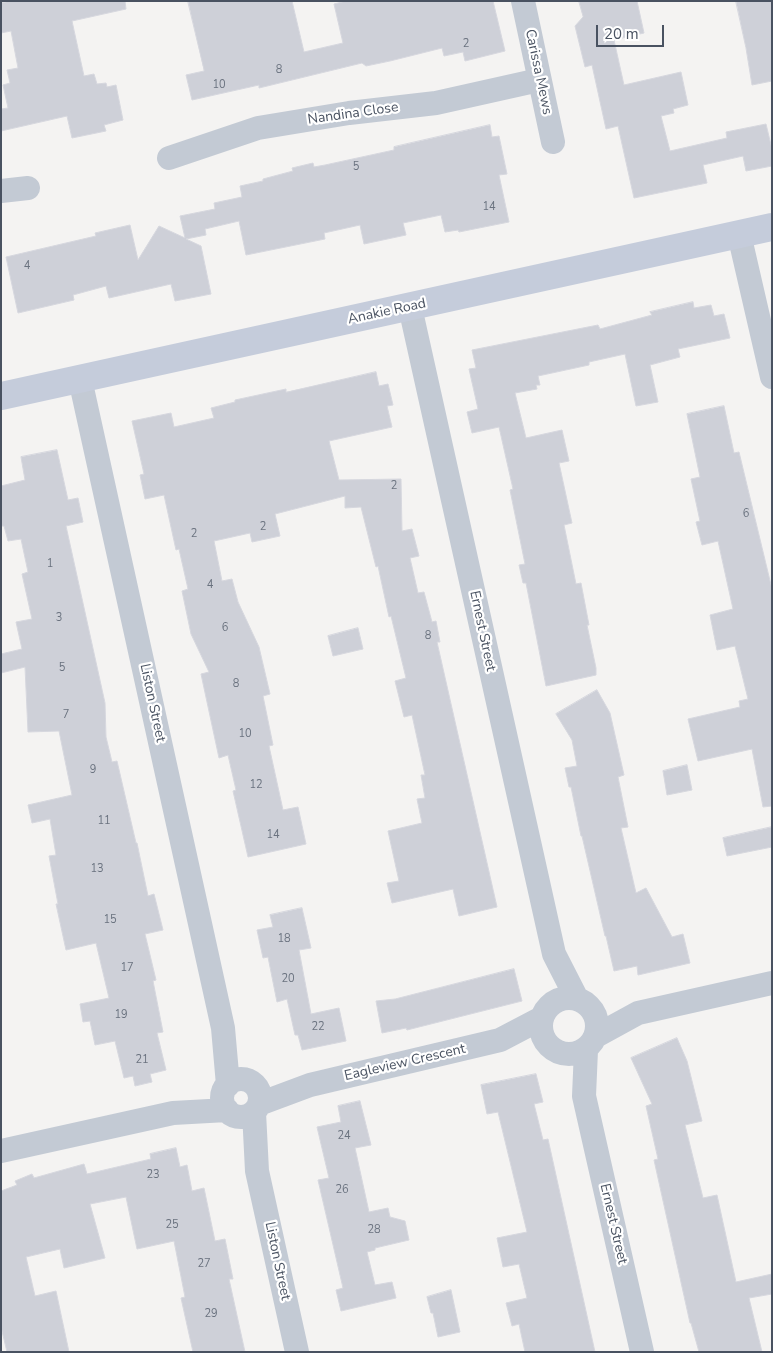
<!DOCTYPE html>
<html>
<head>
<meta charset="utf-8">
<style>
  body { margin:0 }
  #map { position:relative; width:773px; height:1353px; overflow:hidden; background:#f4f3f2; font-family:"Nunito Sans",sans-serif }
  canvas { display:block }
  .frame { position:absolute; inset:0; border:2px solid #495261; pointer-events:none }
  .scale { position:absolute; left:596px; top:25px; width:68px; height:22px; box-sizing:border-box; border:2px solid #495261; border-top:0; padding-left:6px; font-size:15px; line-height:18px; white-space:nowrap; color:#495261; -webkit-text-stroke:4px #fff; paint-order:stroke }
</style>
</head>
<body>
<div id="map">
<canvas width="773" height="1353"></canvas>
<div class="frame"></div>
<div class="scale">20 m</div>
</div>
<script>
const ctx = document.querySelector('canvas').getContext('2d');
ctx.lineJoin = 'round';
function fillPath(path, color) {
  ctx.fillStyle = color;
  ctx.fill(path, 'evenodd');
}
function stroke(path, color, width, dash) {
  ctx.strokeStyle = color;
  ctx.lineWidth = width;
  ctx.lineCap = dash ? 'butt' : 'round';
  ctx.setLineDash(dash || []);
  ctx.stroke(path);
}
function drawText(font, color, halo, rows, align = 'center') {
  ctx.font = font + ' "Nunito Sans",sans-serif';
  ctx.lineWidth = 4.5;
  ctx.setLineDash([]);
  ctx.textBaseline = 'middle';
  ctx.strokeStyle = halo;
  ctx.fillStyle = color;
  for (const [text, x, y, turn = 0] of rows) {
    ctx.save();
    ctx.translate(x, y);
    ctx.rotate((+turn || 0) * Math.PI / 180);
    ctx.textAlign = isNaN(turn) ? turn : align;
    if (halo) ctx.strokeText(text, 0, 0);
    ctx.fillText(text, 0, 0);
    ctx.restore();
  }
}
const building = new Path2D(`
  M11,1H125L126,9L72,21L84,76L94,74L97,84L106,83L107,87L116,85L123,120L104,125L106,131L72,138L67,116L1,131V109L8,108L3,85L10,83L7,70L18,68L11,31L1,33V3Z
  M188,1H292L304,52L343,43L334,4L346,1H493L505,51L465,61L463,52L444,56L442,48L390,61L366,66L362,63L259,88V85L192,100L186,75L204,71Z
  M579,1H637L644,33L614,40L624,85L681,72L688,105L673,109L674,113L661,116L670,151L727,138L726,132L766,124L772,149V166L746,171L743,156L703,165L707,183L634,198L618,126L606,129L592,65L585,67L575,26L583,17Z
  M736,1H772V81L752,85L746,48Z
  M490,125L492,137L499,136L507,174L499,175L509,222L459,232L458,230L445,232L441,215L403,223L406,235L364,244L360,225L324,233L325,239L246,255L239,221L205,229L206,235L186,239L201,246L211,294L175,301L171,284L109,298L106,286L73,295L74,300L18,313L6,257L96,236L95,233L130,225L138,260L159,226L185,238L180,216L215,209L214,203L242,197L240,186L263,181V179L293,171L292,168L313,163L314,167L325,165L394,150V147Z
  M693,302L694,308L711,305L714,316L724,314L730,338L678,349L680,357L650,365L658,402L636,406L625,354L589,362V365L538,376L540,385H536L537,389L515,393L526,438L562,430L569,461L559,463L572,523L564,525L576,584L581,583L589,625H587L596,668V675L546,686L526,583H523L519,565L525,564L510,490L513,489L499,427L472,433L467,412L478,409L469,369L476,368L472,350L598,325L600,329L652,315L650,312Z
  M376,372L379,386L388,384L393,405L387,406L392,427L329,441L339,480L401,479L402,531L412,529L419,556L410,558L418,593L424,592L432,622L436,621L440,642H437L497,907L459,916L453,889L392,903L387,883L399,881L388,831L422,823L417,799L425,798L421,775H425L412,715L404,717L395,681L406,678L391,616L389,617L378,566L376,567L361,507L345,508V496L275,514L280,536L252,542L250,533L214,541L222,581L232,579L238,602L259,647L270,694L263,696L273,745L269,746L283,810L298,807L306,844L248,857L233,791L236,790L228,755L219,758L201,674L209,672L191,634L182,591L188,589L179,549L176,550L164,495L145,499L140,475L144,474L132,421L171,413L174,427L214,418L211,408L235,402V400L286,389V392Z
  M724,406L734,453L739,452L772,589V806L763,807L752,749L698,761L688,719L740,707L739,701L748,699L735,646L717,650L710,615L733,609L718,541L702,545L696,522L700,521L691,479L700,477L687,414Z
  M57,450L68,500L78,498L83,522L66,526L105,703L106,737L112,762L117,761L136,843H137L148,896L154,894L163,930L145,934L156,980L153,981L163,1032L157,1033L166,1070L150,1074L152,1082L135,1086L133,1076L124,1078L115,1041L95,1045L90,1021L83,1022L80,1004L109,998L96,943L66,950L56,904H58L49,856L56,855L50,819L32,823L28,805L72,795L59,731L28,732L25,667L1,673V654L22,649L16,622L32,619L22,574L28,572L21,539L8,541L4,526H1V486L25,480L21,457Z
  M358,628L363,649L333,656L328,636Z
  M597,690L610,713L624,775L618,777L628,827L621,828L636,893L646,888L672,937L683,934L690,963L638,975L637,966L614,971L606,936H605L582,836H581L571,787H569L565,768L577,766L572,740L556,714Z
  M687,765L692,790L667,795L663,771Z
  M772,827V847L727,856L723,838Z
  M302,908L311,948L299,950L311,1014L339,1008L346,1041L302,1050L298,1035H295L287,999L277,1002L268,957L263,958L257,930L273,927L270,915Z
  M514,969L522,1001L407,1030L406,1028L382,1033L376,1001L395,999Z
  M677,1038L687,1061L702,1121L685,1125L703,1198L717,1195L736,1282L772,1274V1294L749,1298L762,1352H699L691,1323H690L654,1160L658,1159L646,1106L652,1104L631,1058Z
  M536,1074L543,1102L534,1104L543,1140L548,1139L595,1352H525L519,1324L512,1326L506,1303L527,1298L519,1264L503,1267L497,1238L527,1232L498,1112L487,1114L481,1085Z
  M360,1101L371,1145L355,1148L369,1212L388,1208L390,1217L405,1221L409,1240L375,1248V1250L367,1252L375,1285L392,1282L396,1298L341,1311L336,1290L343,1288L318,1180L329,1178L317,1127L341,1122L338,1106Z
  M176,1148L180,1167L187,1165L192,1191L204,1188L215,1241L225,1239L233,1279H229L245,1352H193L181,1298L185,1297L174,1241L137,1249L126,1197L90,1204L105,1258L64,1268L60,1249L26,1257L35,1296L56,1291L69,1352H7L1,1327V1191L17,1185L15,1181L32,1174L34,1178L84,1164L87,1174L151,1159L150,1154Z
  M451,1290L460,1332L438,1337L433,1313H431L427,1297Z`);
fillPath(building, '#ced0d8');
stroke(building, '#d6d7de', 1);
stroke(new Path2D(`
  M523,1L553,142
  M169,158L258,128L349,113L436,103L539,80
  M1,191L28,188
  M739,234L772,377
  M410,307L554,954L577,999
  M80,379L223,1028L228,1085
  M541 1026a28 28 0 1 1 56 0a28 28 0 1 1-56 0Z
  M596,1036L638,1013L772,983
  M586,1050L584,1096L642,1352
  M222 1098a19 19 0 1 1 38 0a19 19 0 1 1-38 0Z
  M259,1104L310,1085L500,1040L542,1018
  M254,1112L257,1171L297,1352
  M1,1151L173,1113L227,1110`), '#c3cad4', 24);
stroke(new Path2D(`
  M1,396L772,227`), '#c5ccdb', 28);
drawText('11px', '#6a727f', null, [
  ["2",466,44],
  ["8",279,70],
  ["10",219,85],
  ["5",356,167],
  ["14",489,207],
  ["4",27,266],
  ["2",394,486],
  ["6",746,514],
  ["2",263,527],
  ["2",194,534],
  ["1",50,564],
  ["4",210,585],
  ["3",59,618],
  ["6",225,628],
  ["8",428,636],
  ["5",62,668],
  ["8",236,684],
  ["7",66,715],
  ["10",245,734],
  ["9",93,770],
  ["12",256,785],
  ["11",104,821],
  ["14",273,835],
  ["13",97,869],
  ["15",110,920],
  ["18",284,939],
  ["17",127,968],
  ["20",288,979],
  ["19",121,1015],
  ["22",318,1027],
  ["21",142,1060],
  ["24",344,1136],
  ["23",153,1175],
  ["26",342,1190],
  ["25",172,1225],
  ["28",374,1230],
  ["27",204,1264],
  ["29",211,1314]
]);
drawText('14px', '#495261', '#fff', [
  ["Carissa Mews",538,72,78],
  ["Nandina Close",353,114,-8],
  ["Anakie Road",387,312,-12],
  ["Ernest Street",482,631,78],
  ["Liston Street",152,703,78],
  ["Eagleview Crescent",405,1063,-13],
  ["Ernest Street",613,1224,77],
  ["Liston Street",277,1261,78]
]);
</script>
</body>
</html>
